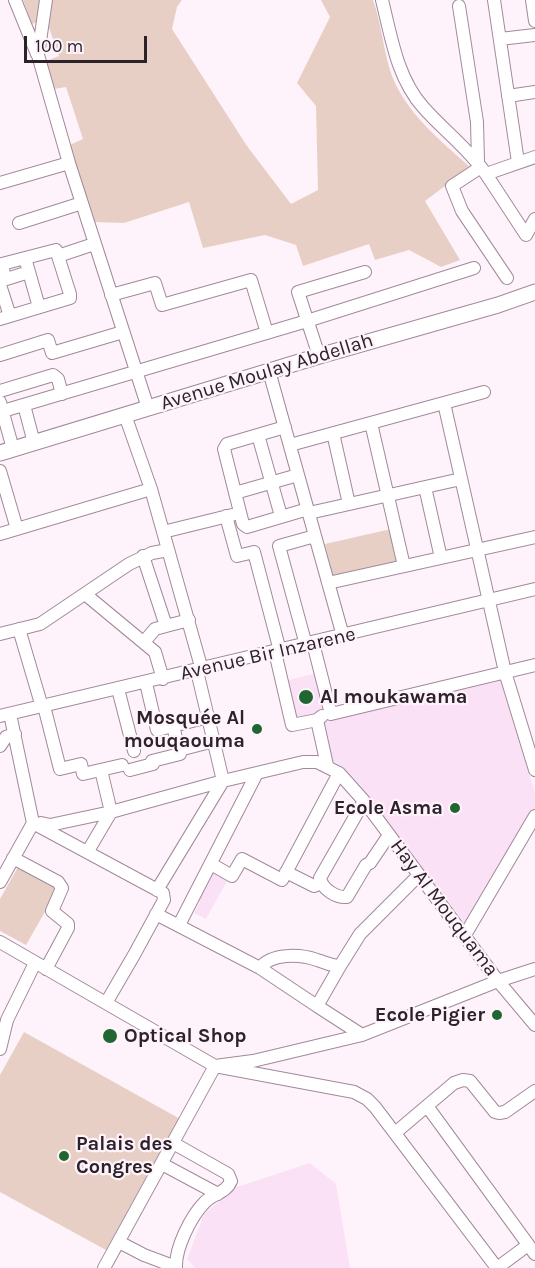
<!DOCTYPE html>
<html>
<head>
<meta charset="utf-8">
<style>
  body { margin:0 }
  #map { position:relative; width:535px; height:1268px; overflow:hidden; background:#fef3fb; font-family:Karla,sans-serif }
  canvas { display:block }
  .scale { position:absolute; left:24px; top:36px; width:123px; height:27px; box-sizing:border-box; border:3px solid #2c2229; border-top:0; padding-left:8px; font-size:18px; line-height:21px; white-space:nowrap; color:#2c2229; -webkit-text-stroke:4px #fef3fb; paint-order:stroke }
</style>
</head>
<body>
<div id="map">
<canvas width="535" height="1268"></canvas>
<div class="scale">100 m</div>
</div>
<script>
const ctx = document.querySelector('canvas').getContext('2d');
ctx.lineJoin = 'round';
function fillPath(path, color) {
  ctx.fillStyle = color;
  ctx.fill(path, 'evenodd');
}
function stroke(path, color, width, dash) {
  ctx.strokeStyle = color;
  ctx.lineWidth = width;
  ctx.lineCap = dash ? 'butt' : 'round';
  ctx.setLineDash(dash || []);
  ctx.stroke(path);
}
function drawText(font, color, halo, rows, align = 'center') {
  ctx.font = font + ' Karla,sans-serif';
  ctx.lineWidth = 4.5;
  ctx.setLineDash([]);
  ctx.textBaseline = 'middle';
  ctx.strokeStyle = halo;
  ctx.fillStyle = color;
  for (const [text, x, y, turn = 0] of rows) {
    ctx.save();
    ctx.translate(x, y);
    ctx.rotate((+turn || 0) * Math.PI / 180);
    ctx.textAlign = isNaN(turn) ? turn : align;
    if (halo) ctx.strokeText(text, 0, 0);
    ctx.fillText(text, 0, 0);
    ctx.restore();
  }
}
fillPath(new Path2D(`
  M317,673L327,713L294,721L285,681Z
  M499,676L535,793V823L472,932L342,766L332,761L321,720Z
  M215,869L225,875L223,879L227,881L206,919L194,913L200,902L198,899Z
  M310,1163L336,1184L350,1268H195L187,1259L204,1214L237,1187Z`), '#fbe1f5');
fillPath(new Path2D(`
  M23,0H182L177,7L172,29L247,146L291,204L318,190L316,106L297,83L330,17L321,0H373C382,25 383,51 392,76C407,114 441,141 470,167L425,201L460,260L441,267L409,250L375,260L369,244L303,266L296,245L265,235L203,248L189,202L124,223L93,222L70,145L83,139L66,87L54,89L46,61L59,56L46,19L32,24Z
  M391,529L399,563L333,578L325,544Z
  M18,867L58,889L26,945L0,931V899Z
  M24,1032L182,1120L106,1250L0,1192V1075Z`), '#e8cfc5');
const minor = new Path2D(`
  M15,0L37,54
  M46,0L38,55L69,163L148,408
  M382,0C391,36 397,78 423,107C443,130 468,148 486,174L535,157
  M494,0L518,162
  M532,0L535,21
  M459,6L477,122L478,162
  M500,39L535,35
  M508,96L535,92
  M481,167L452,186L462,211L507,278
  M486,174L526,235L535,219
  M0,183L69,163
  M19,223L82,203
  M25,258L39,307
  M5,279L2,264L56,250L58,256L94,244
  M0,281L29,272
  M0,285L10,316
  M111,295L155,283L162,305L251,280L267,333
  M0,319L70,298V294L58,256
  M0,355L48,340L52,353L123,332
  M319,356L298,292L365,272
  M269,371L343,636
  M0,391L53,375L58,379L62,394
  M0,402L13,449
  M444,403L505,672L535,770
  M24,405L34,443
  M3,411L307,321L474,268
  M125,415L151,489L202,670
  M371,423L404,566
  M285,427L227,444L224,449L243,524L247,527L308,509
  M333,433L349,504
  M258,435L281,516
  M290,445L484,392
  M0,471L17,529
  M425,487L441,558
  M235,493L298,475
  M309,513L461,479
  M226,516L237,556L254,552L280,651
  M163,532L232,515
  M0,534L151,489
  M143,556L166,626L189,620
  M328,583L535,537
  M85,594L155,652L163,679
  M19,629L42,707
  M0,634L40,624L129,564L152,553L168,550
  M144,642L155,629L166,626
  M313,643L331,714L535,665
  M306,645L279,546L315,536
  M275,652L292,725L317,720
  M197,671L223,781L303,762H317L339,773L364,801L498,981L535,1025
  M146,683L157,730L208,717
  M118,689L134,751
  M44,706L60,769L81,764L83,774L122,765
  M10,714L33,823
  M0,716L535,589
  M322,716L317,720L327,765
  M0,746L6,737L15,734
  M179,750L214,741
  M130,770L153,764L152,761L180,754L173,726
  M364,801L320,878C322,889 336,898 347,897L366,865L370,863L389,835
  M33,823L163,893L164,900L134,955L106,1003
  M41,823L50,825L111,812L223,781
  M88,851L111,812L101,770
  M13,858L58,882L62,888L52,911L68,924V928L46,969
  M211,864L232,876L242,859L282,880L339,773
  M286,872L314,886L321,883
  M0,882L33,823
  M157,890L223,781
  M156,914L260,968C271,953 300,954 317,960C325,962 331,966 340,966L360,934L419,875
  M179,925L257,773
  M465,935L535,816
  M0,942L215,1066L354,1092L367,1099L375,1107L497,1268
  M340,966L317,1006L362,1035
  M260,968L317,1006
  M0,1049L7,1020L35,963
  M427,1106L535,1254
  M395,1133L454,1083L463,1080L470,1081L495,1112L499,1113L505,1112L535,1091
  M173,1143L228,1174L231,1181C226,1193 214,1193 205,1202C191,1216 175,1248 176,1268
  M162,1164L218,1194
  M119,1242L144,1255L176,1267
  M104,1268L215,1066L253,1061L362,1035L498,981L535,969
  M497,1268L528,1245`);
const major = new Path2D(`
  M0,453L319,356L498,305L535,292`);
stroke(minor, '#a1899b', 14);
stroke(major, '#a1899b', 17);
stroke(minor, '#fff', 12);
stroke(major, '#fff', 15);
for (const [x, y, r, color] of [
  [306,697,8,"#216531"],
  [257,729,6,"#216531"],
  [455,808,6,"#216531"],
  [497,1015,6,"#216531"],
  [110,1036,8,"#216531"],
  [64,1156,6,"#216531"]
]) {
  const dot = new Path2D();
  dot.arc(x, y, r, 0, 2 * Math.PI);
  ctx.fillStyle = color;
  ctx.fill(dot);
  stroke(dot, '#fef3fb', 2);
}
drawText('20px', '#2c2229', '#fef3fb', [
  ["Avenue Moulay Abdellah",267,372,-17],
  ["Avenue Bir Inzarene",268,654,-13],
  ["Hay Al Mouquama",444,908,53]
]);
drawText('bold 20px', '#2c2229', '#fef3fb', [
  ["Al moukawama",320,697],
  ["Mosquée Al",245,718,"right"],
  ["mouqaouma",245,741,"right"],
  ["Ecole Asma",443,808,"right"],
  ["Ecole Pigier",485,1015,"right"],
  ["Optical Shop",124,1036],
  ["Palais des",76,1144],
  ["Congres",76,1167]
], 'left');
</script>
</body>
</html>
